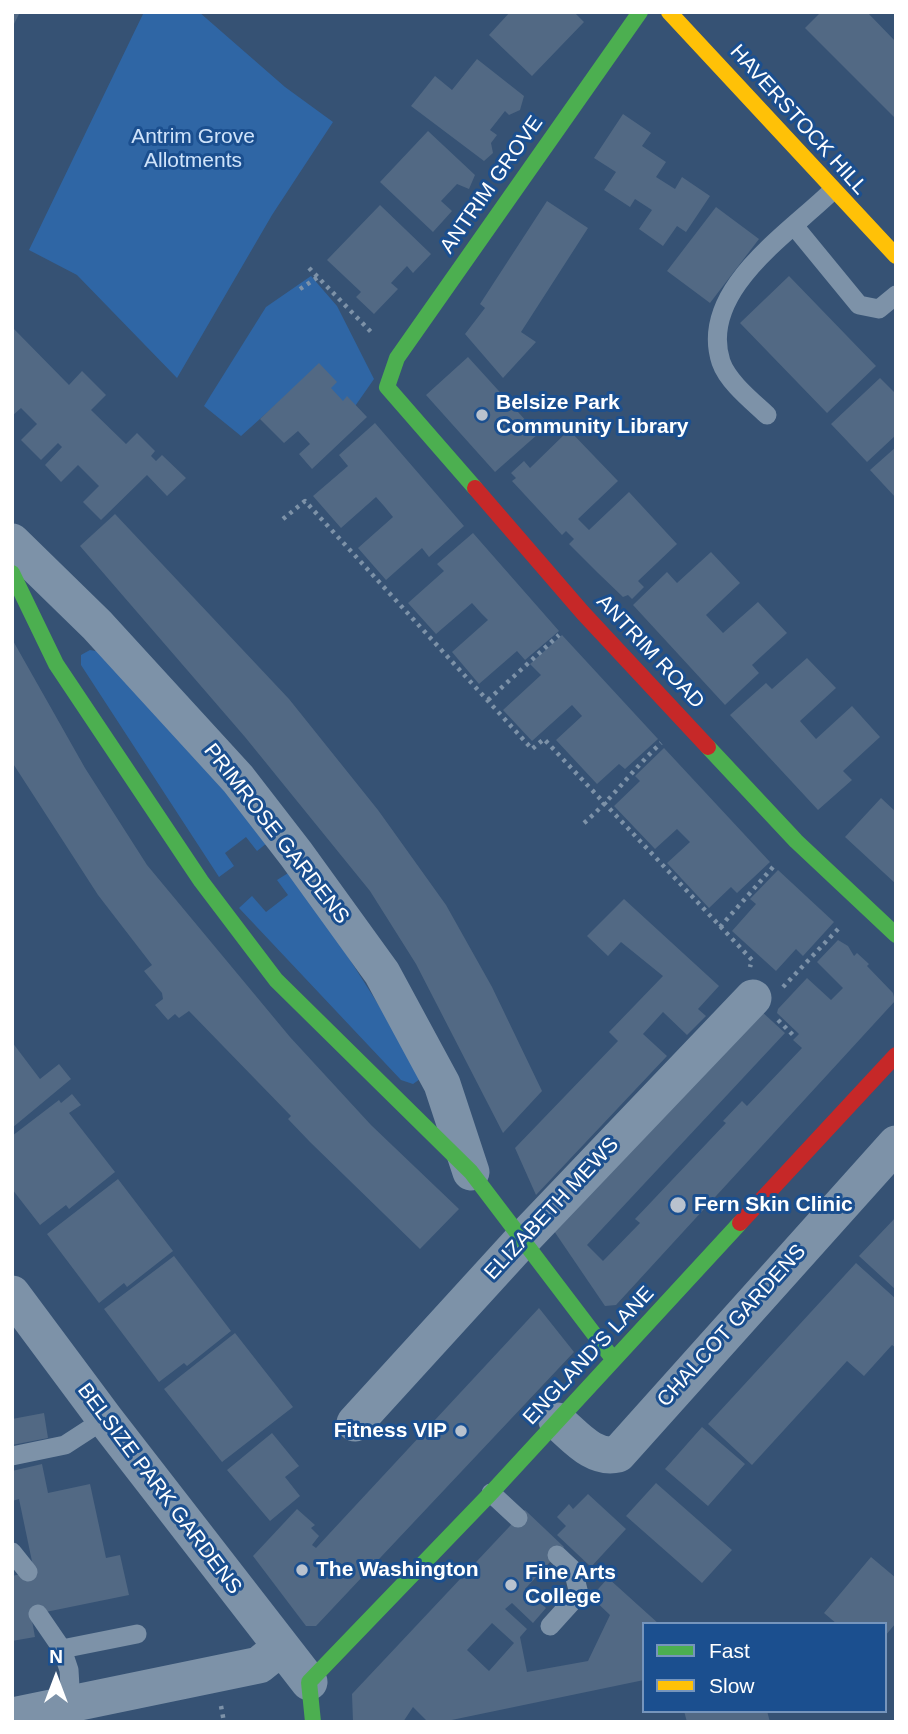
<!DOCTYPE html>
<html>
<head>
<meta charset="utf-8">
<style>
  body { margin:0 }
  #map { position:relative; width:908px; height:1734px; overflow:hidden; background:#365274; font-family:Helvetica,sans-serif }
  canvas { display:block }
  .frame { position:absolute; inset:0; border:14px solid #fff; pointer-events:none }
  .legend { position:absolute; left:642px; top:1622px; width:245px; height:91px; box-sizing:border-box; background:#1b4f8f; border:2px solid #7695bc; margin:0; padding:9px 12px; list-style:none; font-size:21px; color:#fff }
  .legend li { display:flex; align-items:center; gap:14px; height:35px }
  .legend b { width:35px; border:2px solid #7695bc }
  .north { position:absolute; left:21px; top:1643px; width:70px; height:70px; -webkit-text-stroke:5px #1b4f8f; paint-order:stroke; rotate:0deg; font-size:19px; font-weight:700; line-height:28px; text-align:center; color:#fff }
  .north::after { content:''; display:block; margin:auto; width:24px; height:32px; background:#fff; clip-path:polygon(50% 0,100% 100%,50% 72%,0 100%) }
</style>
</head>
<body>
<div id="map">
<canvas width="908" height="1734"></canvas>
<div class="frame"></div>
<ul class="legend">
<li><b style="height:9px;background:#4caf50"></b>Fast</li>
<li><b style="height:9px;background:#ffc107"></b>Slow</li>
</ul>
<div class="north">N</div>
</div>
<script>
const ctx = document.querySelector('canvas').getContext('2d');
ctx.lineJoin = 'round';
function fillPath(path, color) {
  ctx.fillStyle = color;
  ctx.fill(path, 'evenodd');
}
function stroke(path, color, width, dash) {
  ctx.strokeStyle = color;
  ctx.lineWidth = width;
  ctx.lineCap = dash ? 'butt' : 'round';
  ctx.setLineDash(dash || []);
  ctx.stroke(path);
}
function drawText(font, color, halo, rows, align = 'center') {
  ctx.font = font + ' Helvetica,sans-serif';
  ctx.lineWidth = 6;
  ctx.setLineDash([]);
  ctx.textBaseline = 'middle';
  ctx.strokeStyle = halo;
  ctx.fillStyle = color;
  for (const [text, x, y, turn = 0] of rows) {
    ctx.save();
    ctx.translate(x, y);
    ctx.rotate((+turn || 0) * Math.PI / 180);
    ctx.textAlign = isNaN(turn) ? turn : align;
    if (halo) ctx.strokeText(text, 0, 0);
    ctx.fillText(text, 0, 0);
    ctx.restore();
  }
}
fillPath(new Path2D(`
  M144,12H199L285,87L333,122L272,215L177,378L77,275L29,250Z
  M311,276L337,306L374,379L353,409L336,406L311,373L241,436L204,406L266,307Z
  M90,650L101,652L272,839L257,851L246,837L225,853L234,866L219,877L81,665V655Z
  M293,870L418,1067L420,1079L413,1084L401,1080L239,908L252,896L266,912L288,895L277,880Z`), '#2f66a5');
fillPath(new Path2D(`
  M12,12H20L12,28Z
  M510,12H574L584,22L532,76L489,35Z
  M821,12H867L896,42V119L805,28Z
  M477,59L524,96L520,110L509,115L505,111L490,130L497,135L491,143L493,153L484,161L411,106L435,76L452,90Z
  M623,114L651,133L642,146L666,162L656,177L675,189L682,177L710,196L686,232L677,226L663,246L639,229L652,210L635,199L630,207L604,190L616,172L594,158Z
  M428,131L475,175L469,189L457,184L441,201L452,211L433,232L380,182Z
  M547,201L588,228L521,332L536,342L503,378L465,334L485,308L480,304Z
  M380,205L431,254L413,273L407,266L391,283L398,289L374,314L356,297L361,292L327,260Z
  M716,207L759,239L710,303L667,271Z
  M789,276L876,366L827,413L740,323Z
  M12,327L69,385L82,371L106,395L91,410L126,444L137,433L155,451L151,456L156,461L162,455L186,478L167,496L147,475L101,520L83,502L99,486L78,465L61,482L45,465L62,447L58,443L41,460L21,440L37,424L21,408L12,416Z
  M468,357L538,434L495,472L426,395Z
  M319,363L337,382L331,388L343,401L347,396L367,417L312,469L299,454L310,444L298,431L284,443L260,419Z
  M880,378L896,394V435L867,462L831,424Z
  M375,423L464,526L429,557L422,548L386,580L358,548L393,517L384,506L376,497L341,528L313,496L348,466L339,455Z
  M569,430L618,481L578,519L589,530L629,492L677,544L638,581L644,587L632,599L628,595L623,597L598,573L569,544L574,539L566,531L562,535L512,481L516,478L511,473L524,461L530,468Z
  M896,447V498L870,470Z
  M115,514L289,699L378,810L446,905L492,987L542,1091L503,1133L416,964L370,891L245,737L80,546Z
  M473,533L559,631L525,660L517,651L479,684L452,652L488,620L481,613L472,603L436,634L408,603L444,571L437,564Z
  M711,552L740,583L706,615L723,633L758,602L787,633L752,665L759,673L725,705L633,605L667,572L677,583Z
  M562,635L658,739L625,769L619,764L597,784L556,740L582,716L572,705L532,741L503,710L541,675L530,664Z
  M12,639L85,768L147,865L290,1037L371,1125L459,1209L420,1249L310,1142L288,1119L291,1116L189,1011L179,1018L175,1014L168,1020L155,1005L163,999L162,993L144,971L152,965L98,895L12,762Z
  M807,658L836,688L800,721L816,739L852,706L880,737L843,771L852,780L818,810L730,715L766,683L772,689Z
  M664,748L770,862L737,893L731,887L709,908L667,863L690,842L677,829L655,849L614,806L640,781L635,776Z
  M881,798L896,812V884L845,837Z
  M778,870L834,922L803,956L796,949L776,971L732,931L756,904L750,899Z
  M624,899L719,986L698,1009L706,1016L687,1035L663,1012L643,1034L667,1056L536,1195L515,1148L618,1041L609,1032L663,976L621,942L608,956L587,936Z
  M838,940L848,946L854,956L857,953L869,964L867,966L893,993L895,1001L616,1305L605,1306L554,1231L760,1010L785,1033L587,1245L603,1261L640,1223L635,1219L726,1123L723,1121L742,1101L747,1106L802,1048L793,1040L799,1034L777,1013L778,1009L807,978L831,1000L843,988L817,962Z
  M12,1042L40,1079L59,1064L71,1079L12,1128Z
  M72,1094L81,1105L69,1113L115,1172L69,1209L66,1205L40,1225L12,1189V1136L59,1100L61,1103Z
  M118,1179L173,1251L127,1287L124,1283L99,1303L47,1234Z
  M896,1217V1290L859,1256Z
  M174,1256L231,1331L187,1366L184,1363L159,1382L104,1309Z
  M856,1263L896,1299V1348L892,1345L864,1376L847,1361L752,1465L708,1424Z
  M539,1308L574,1352L316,1626H306L253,1556L297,1509L315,1525L311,1528L319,1536L312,1545L316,1548Z
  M235,1333L293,1407L222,1462L164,1389Z
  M44,1413L48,1438L12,1445V1419Z
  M702,1427L745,1464L708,1506L665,1469Z
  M272,1433L299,1466L285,1477L300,1496L270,1521L227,1470Z
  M42,1464L48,1493L90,1484L106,1558L120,1555L129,1595L31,1615L35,1637L12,1641V1576L34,1571L19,1499L12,1501V1471Z
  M656,1483L732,1550L702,1583L626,1516Z
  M588,1494L626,1529L591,1567L557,1535L566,1526L557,1517L569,1504L573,1509Z
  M525,1510L564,1547L525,1589L546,1608L533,1623L512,1603L505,1609L527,1629L520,1637L527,1672L588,1661L610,1615L591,1597L608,1578L659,1624H644V1680L442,1722H428L413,1707L403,1722H353L352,1694ZM492,1623L514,1643L489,1671L467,1650Z
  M871,1557L896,1578V1623L885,1636V1624H837L824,1613Z
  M684,1711H767L770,1722H687Z`), '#526984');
stroke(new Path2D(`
  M309,268L372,333
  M300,289L318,277
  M283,519L305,501L532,749L544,739L752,960L750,967
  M488,700L559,635
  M584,823C612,799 633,769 661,743
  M720,927L773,867
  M783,987L840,927
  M778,1020L793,1035
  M221,1706L224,1722`), '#7d92a8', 4.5, [3.5, 5]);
stroke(new Path2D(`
  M795,227L859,305L879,309L896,295
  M767,415C752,401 728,382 721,362C698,291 788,234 832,191
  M12,1456L65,1445L105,1419
  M491,1493L518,1518
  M12,1552L28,1572
  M38,1614L62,1649
  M550,1626L579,1594L573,1570L557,1555
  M71,1704L69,1670L62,1649L137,1634`), '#7d92a8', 19);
stroke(new Path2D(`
  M12,542L97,625L238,779L296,854L382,973L442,1084L471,1172
  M12,1294L105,1419L309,1682
  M557,1421C575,1436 593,1460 618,1454L896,1144
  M355,1423L523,1239L753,998
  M12,1716L259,1665L280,1648`), '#7d92a8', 37);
stroke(new Path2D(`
  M475,488L387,387L397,358L640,12
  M12,573L56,664L201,881L276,980L471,1172L613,1359
  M708,747L796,841L896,935
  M313,1722L309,1682L491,1493L740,1223`), '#4caf50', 16);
stroke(new Path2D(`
  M669,12L896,256`), '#ffc107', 16);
stroke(new Path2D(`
  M475,488L583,613L708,747
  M740,1223L896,1055`), '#c62828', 16);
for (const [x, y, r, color] of [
  [482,415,7,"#b9c2ce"],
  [678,1205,9,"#b9c2ce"],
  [461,1431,7,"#b9c2ce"],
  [302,1570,7,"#b9c2ce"],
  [511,1585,7,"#b9c2ce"]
]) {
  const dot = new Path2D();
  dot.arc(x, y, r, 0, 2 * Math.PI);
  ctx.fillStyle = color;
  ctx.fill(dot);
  stroke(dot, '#1b4f8f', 2.5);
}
drawText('21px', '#fff', '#1b4f8f', [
  ["HAVERSTOCK HILL",798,120,48],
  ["ANTRIM GROVE",492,185,-55],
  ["ANTRIM ROAD",650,652,47],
  ["PRIMROSE GARDENS",276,834,52],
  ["ELIZABETH MEWS",552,1209,-47],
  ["CHALCOT GARDENS",732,1326,-48],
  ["ENGLAND'S LANE",589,1356,-47],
  ["BELSIZE PARK GARDENS",159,1489,53]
]);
drawText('21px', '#cfe3fa', '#1b4f8f', [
  ["Antrim Grove",193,137],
  ["Allotments",193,161]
]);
drawText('bold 21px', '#fff', '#1b4f8f', [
  ["Belsize Park",496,403],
  ["Community Library",496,427],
  ["Fern Skin Clinic",694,1205],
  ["Fitness VIP",447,1431,"right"],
  ["The Washington",316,1570],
  ["Fine Arts",525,1573],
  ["College",525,1597]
], 'left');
</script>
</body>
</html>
